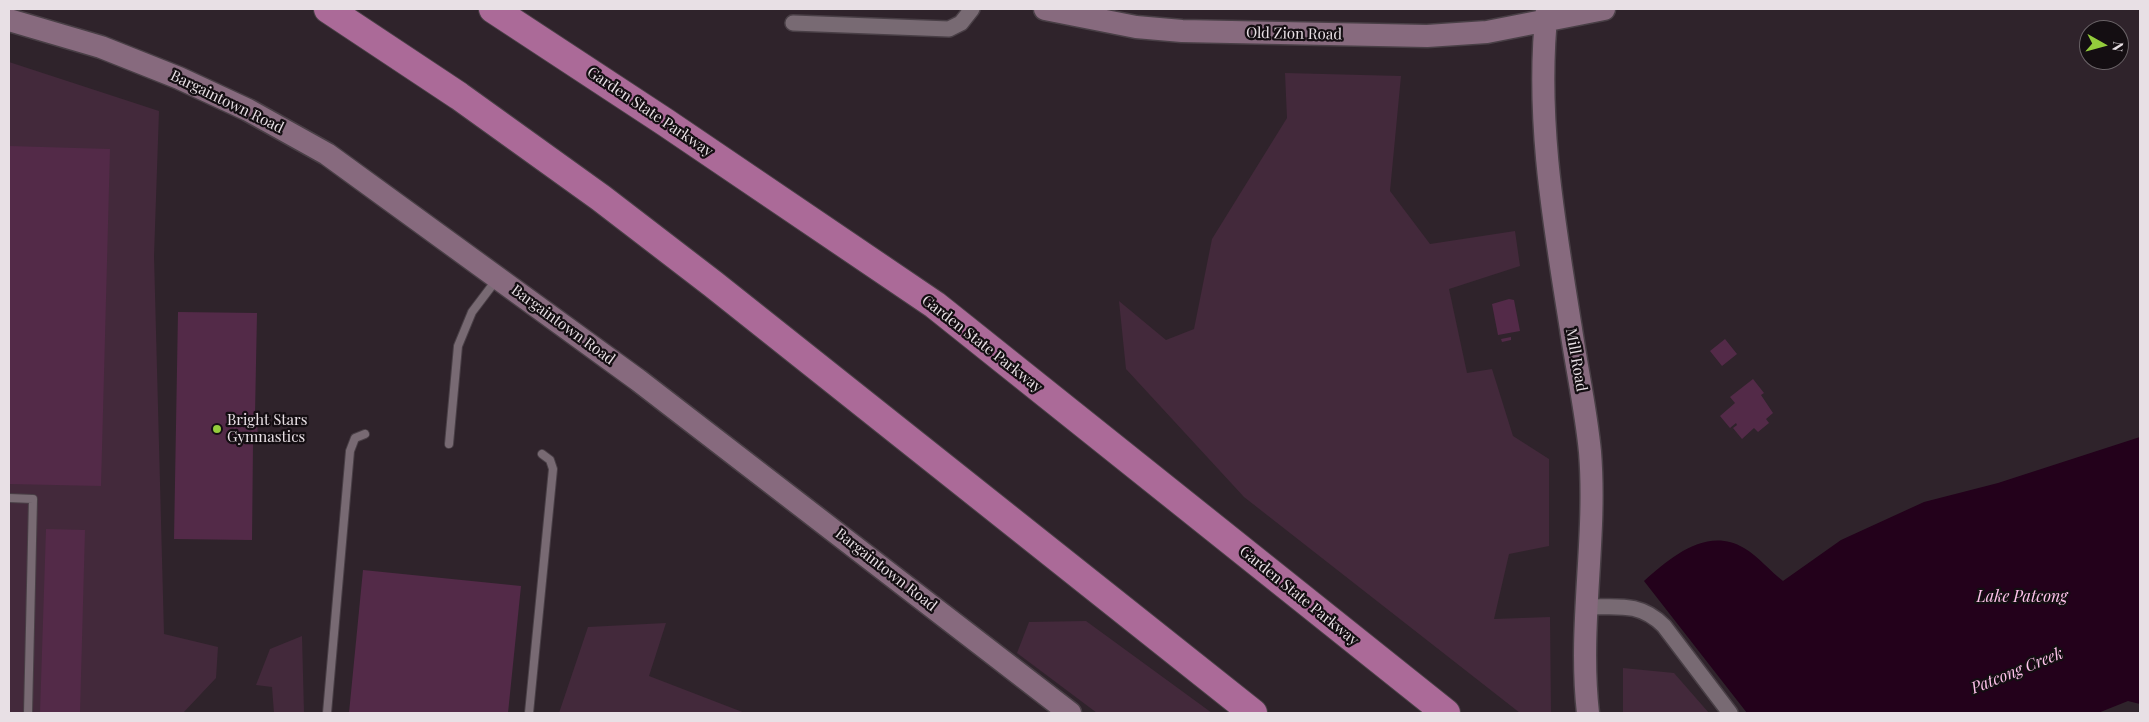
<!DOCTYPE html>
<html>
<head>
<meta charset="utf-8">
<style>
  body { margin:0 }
  #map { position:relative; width:2149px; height:722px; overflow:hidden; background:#2f232b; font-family:"Playfair Display",serif }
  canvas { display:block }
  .frame { position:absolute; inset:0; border:10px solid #e8e0e5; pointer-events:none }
  .north { position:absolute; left:2079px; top:20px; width:50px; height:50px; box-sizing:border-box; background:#140e12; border:1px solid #696266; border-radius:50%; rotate:97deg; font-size:14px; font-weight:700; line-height:20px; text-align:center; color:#e8e0e5 }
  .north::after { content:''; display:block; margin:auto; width:18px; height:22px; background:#94cc3c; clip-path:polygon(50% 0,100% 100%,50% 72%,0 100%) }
</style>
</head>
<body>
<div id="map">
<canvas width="2149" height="722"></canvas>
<div class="frame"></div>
<div class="north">N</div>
</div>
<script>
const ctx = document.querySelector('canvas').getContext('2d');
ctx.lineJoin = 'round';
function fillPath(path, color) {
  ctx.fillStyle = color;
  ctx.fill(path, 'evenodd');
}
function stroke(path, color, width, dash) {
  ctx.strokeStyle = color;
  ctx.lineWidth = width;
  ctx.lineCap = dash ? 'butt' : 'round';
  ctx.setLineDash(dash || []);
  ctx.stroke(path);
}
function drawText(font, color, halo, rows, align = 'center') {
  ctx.font = font + ' "Playfair Display",serif';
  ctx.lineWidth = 4.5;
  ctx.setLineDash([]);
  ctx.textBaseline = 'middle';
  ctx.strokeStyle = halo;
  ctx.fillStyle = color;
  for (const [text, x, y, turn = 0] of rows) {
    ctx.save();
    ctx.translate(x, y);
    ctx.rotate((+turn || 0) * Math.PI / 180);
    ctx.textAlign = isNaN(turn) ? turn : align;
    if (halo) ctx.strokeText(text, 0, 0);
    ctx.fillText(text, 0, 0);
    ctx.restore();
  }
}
fillPath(new Path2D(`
  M9,62L159,111L154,256L164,634L218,647L216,678L183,713H9Z
  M1285,73L1401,76L1390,191L1430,244L1515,231L1520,266L1449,289L1467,373L1492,369L1513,436L1549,459V546L1509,554L1494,619L1550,617L1551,713H1520L1244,497L1126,369L1119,301L1166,340L1194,329L1212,239L1287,118Z
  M1086,621L1212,713H1097L1017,653L1029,622Z
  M666,623L649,676L745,713H559L588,627Z
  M302,636L304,713H274L272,687L256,685L270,649Z
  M1623,668L1674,673L1709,713H1623Z`), '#43293b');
fillPath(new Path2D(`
  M2140,437V704L2128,701L2098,713H1747L1644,581C1671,557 1707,526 1744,548C1759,557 1770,571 1783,581L1841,540L1924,502L1998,483Z`), '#23011b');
fillPath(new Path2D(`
  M9,146L110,149L101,486L9,484Z
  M1509,299L1514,300L1520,331L1498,335L1492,304Z
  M178,312L257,313L255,414L258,415L257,443H253L252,540L174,539Z
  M1511,337V340L1502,342L1501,339Z
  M1725,339L1737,354L1722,366L1710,351Z
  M1753,379L1764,393L1761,395L1773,413L1766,419L1769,423L1758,432L1754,428L1742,439L1733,428L1737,425L1736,423L1730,428L1720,416L1735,403L1730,397Z
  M46,529L85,530L80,713H40Z
  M363,570L521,586L508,713H349Z`), '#532a48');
const lane = new Path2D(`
  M449,444L458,346L472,312L497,279
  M9,498L33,499L28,713
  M327,713L350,451L355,438L365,434
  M529,713L553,469L550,460L542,454`);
const street = new Path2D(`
  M793,23L949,29L961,23L972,9
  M1587,607C1618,607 1640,602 1664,626L1730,713`);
const secondary = new Path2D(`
  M1045,9L1136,27L1182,31L1427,36L1487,32L1604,9
  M1547,9C1535,116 1554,223 1571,329C1577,370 1586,410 1590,452C1597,539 1578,626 1588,713
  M9,20L101,47L179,78L248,110L327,154L638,380L1070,713`);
const highway = new Path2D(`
  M328,9L459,96L601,198L713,284L1253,713
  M493,9L665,122L935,305L1446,713`);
stroke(lane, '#493f46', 10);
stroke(street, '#493f46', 18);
stroke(secondary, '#493f46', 25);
stroke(highway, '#493f46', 30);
stroke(lane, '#786a73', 8);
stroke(street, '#786a73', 15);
stroke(secondary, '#876a7e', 22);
stroke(highway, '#ab6a98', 28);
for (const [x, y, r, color] of [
  [217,429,5,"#94cc3c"]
]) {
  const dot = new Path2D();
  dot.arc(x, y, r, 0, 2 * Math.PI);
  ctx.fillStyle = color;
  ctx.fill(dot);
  stroke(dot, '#140e12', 2);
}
drawText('15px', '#e8e0e5', '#140e12', [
  ["Old Zion Road",1294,34,1],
  ["Bargaintown Road",227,102,26],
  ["Garden State Parkway",650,112,34],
  ["Bargaintown Road",563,325,36],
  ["Garden State Parkway",982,344,38],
  ["Mill Road",1576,360,80],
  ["Bargaintown Road",886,570,38],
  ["Garden State Parkway",1299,596,39]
]);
drawText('15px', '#e8e0e5', '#140e12', [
  ["Bright Stars",227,420],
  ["Gymnastics",227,437]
], 'left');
drawText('italic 16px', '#ffc4ec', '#140e12', [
  ["Lake Patcong",2022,597],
  ["Patcong Creek",2017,671,-22]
]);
</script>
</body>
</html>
